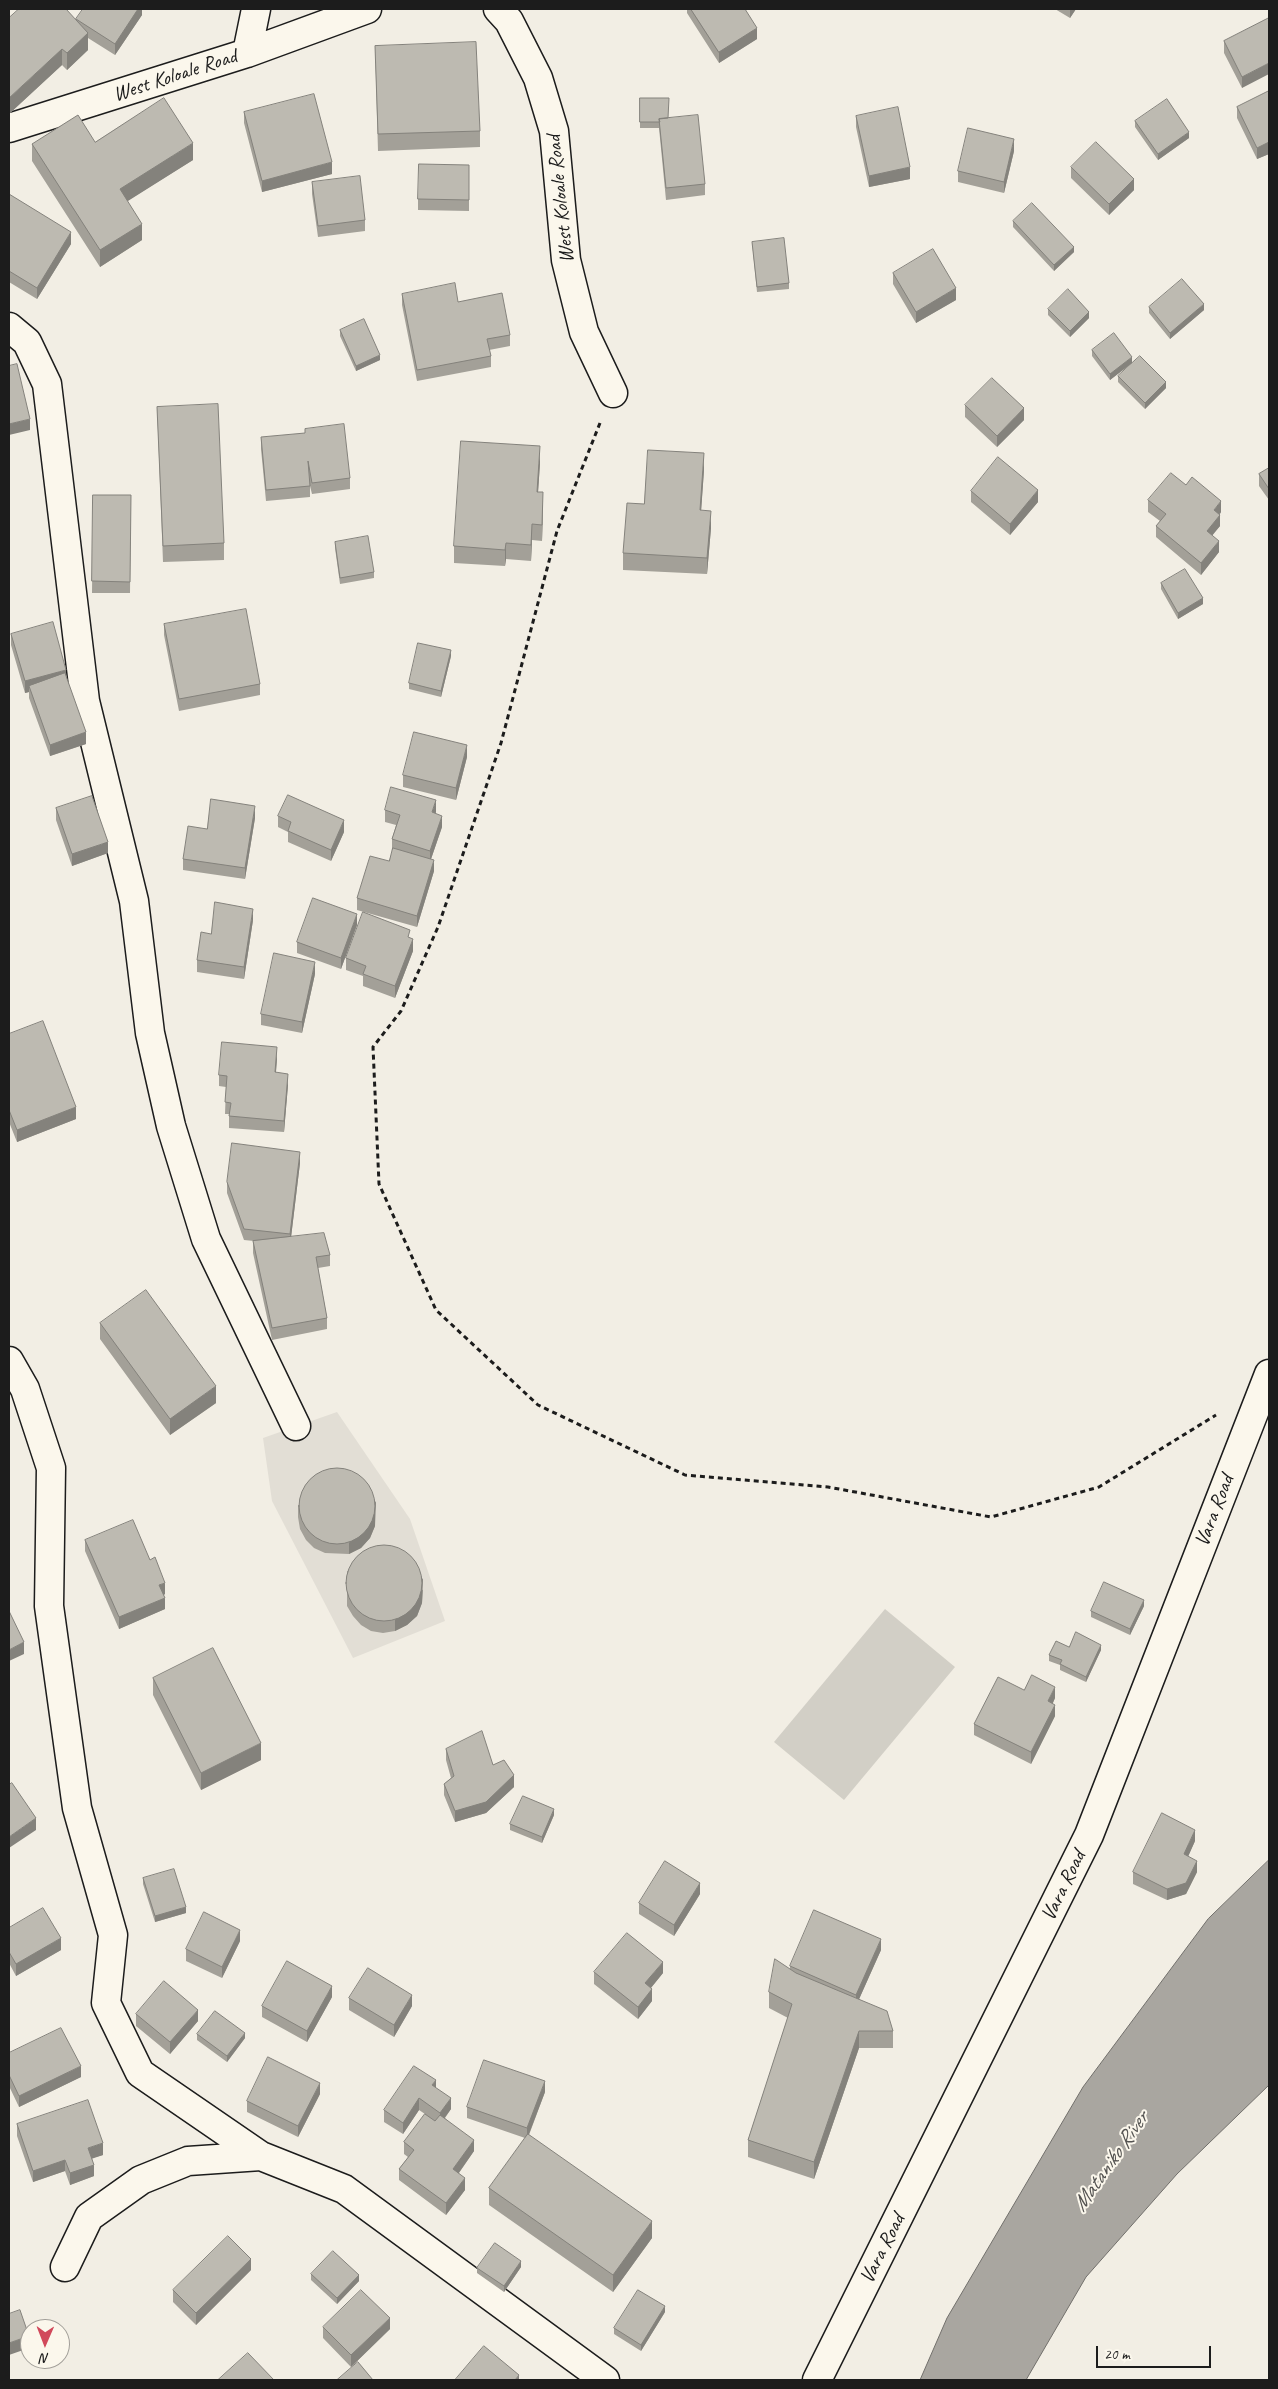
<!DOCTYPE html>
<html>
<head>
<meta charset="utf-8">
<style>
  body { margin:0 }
  #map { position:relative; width:1278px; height:2389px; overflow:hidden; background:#f2eee4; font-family:Caveat,sans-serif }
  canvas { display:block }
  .frame { position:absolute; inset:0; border:10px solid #1c1c1c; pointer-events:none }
  .north { position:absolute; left:20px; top:2319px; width:50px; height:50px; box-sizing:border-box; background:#fbf7ec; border:1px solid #a29f99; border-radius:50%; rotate:181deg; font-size:14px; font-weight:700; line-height:20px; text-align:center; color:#1c1c1c }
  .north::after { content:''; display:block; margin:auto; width:18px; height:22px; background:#d1495b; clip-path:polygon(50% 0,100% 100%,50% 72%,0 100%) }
  .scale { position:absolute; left:1096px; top:2346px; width:115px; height:22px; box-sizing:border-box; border:2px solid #1c1c1c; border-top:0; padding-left:6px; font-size:15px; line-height:18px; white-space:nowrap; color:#1c1c1c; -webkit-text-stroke:4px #fbf7ec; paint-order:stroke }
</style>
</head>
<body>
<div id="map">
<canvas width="1278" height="2389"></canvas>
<div class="frame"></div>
<div class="north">N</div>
<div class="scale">20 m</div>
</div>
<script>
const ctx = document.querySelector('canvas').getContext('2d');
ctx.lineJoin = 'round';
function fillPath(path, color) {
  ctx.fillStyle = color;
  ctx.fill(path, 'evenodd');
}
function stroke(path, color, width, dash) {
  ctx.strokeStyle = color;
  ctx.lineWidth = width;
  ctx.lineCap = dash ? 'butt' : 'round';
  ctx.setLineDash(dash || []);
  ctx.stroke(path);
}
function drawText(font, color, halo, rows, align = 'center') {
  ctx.font = font + ' Caveat,sans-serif';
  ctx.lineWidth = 4;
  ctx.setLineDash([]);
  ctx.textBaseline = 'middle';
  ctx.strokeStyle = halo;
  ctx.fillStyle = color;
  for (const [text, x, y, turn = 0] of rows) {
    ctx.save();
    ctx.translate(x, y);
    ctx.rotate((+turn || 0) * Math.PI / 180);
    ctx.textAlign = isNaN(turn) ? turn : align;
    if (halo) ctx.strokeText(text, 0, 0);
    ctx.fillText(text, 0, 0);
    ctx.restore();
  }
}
fillPath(new Path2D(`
  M337,1412L410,1519L445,1621L353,1658L272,1501L263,1438Z`), '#e2ded5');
fillPath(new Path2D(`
  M885,1609L955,1667L844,1800L774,1742Z`), '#d2cfc6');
const water = new Path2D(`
  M1269,1860V2085L1177,2174L1086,2277L1026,2380H920L947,2318L1083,2087L1208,1919Z`);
fillPath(water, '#a9a6a0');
stroke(water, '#716f6b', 1);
const minor = new Path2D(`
  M498,9L509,21L538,78L554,131L566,260L584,332L613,393
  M247,53L256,9
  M9,128L247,53L367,9
  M9,327L27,342L47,384L85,701L134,901L150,1033L171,1126L206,1239L296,1426
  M9,1361L25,1389L51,1468L49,1606L77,1808L113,1935L106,2003L140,2073L261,2156
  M65,2267L89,2217L141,2180L188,2161L261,2156L344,2189L605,2380
  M817,2380L1089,1835L1269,1374`);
stroke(minor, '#1c1c1c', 31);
stroke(new Path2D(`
  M600,423L557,531L501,743L438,927L401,1011L373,1047L379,1184L436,1310L538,1405L685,1475L828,1487L991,1517L1099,1487L1216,1415`), '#1c1c1c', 3, [5, 4]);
stroke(minor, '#fbf7ec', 28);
fillPath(new Path2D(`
  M142,9V15L115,55L88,38V50L67,70L62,65L9,114L76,20V19Z
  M687,9H745L757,39L719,63L687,13Z
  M1055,9H1076L1070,18Z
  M1269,18L1242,88L1224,53V41Z
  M375,46L480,131V147L378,151Z
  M1269,91V154L1257,159L1237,118V107Z
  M640,98L668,118L705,184V195L666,200L659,128H640Z
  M244,112L332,174L262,192L244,123Z
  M856,116L910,179L869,187L856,127Z
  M1135,121L1189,138L1158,160L1135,127Z
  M95,142L193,160L127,201L142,240L100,267L32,161V144Z
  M1014,151L1004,193L958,182V171Z
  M469,165V211L418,210V199Z
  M1071,167L1134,190L1109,215L1071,178Z
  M312,182L365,220V231L318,237L312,194Z
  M9,194L71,244L37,299L9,282Z
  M1013,221L1074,252L1054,271L1013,227Z
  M752,242L789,283V289L757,292Z
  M893,273L956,300L916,323L893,284Z
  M402,294L458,302L510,335V346L489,350L491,356V367L417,381L402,305Z
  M1149,307L1204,310L1170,339L1149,313Z
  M1048,309L1089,318L1070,337L1048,315Z
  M340,330L380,360L356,371L340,336Z
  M1092,350L1132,363L1110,380L1092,356Z
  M1118,376L1166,388L1145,409L1118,382Z
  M965,405L1024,420L997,447L965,417Z
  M157,407L224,543V560L163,562Z
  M261,437L350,478V489L312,494L310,486V497L266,501L261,449Z
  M540,463L538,492L543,508L542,541L532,540L531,561L506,559L505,566L454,563V546Z
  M1269,468V500L1259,486V474Z
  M704,470L701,510L711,528L707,574L623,570V553L644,504Z
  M971,491L1038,502L1010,535L971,502Z
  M93,495H131L130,593H92Z
  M1148,500L1221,512L1220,514V526L1212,535L1219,552L1201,575L1156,537V526L1160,521L1148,512Z
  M335,542L374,572V578L340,584L335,548Z
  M1161,583L1203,604L1178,619L1161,589Z
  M164,624L260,684V695L179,711L164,635Z
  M11,634L66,677L86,744L50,756L29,698V692L25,693L11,645Z
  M451,656L441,697L409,689V683Z
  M467,757L456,800L403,787V775Z
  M56,808L108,853L72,866L56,820Z
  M385,810L436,812L435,814L442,827L431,859L434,871L417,927L357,910V898L389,861L393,851L392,850V839L396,825L385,822Z
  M278,816L344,832L331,861L288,842V832L278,827Z
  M255,818L245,879L183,870V859L207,829Z
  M253,920L244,979L197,972V960Z
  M357,925L341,969L297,953V942Z
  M410,938L413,951L395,998L363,986V976L346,970V958Z
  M315,974L302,1033L261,1025V1014Z
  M9,1034L76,1119L17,1142L9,1122Z
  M277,1058L276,1072L288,1085L284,1132L229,1128V1114H225L226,1087L219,1086V1075Z
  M300,1163L291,1237L330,1255V1266L318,1268L327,1318V1329L272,1340L253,1253V1241H254L244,1240L227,1193V1182Z
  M100,1323L216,1403L170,1435L100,1339Z
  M298,1505L375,1526L370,1538L361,1548L349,1554L325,1553L314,1548L306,1540L300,1529L298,1517Z
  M85,1540L150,1560L165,1594L164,1595L165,1609L119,1629L85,1551Z
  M1269,1550V1565L1268,1564V1553Z
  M347,1571L423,1590L422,1603L417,1616L407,1625L395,1631L383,1633L371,1631L361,1625L353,1616L347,1606Z
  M1144,1606L1130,1635L1091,1617V1611Z
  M1069,1647L1101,1650L1086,1682L1060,1670V1665L1049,1661V1655Z
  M153,1678L261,1760L201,1790L153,1695Z
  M1024,1690L1055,1698L1053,1703L1055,1716L1031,1764L974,1735V1724Z
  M446,1749L493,1765L514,1787L486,1813L455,1822L444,1795V1784L451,1778L446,1760Z
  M554,1815L542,1843L510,1830V1824Z
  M1195,1841L1188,1856L1197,1872L1186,1894L1167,1900L1133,1884V1872Z
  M143,1878L186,1913L155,1922L143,1884Z
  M700,1894L674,1936L639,1914V1903Z
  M9,1928L61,1950L16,1976L9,1963Z
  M240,1941L222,1978L186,1961V1949Z
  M881,1950L859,1999L893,2031V2048H859L814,2179L748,2157V2140L788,2018L769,2008V1992L790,1969V1966Z
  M594,1972L663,1973L651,1988L652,2001L638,2019L594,1984Z
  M332,1997L307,2042L262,2017V2006Z
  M349,1998L412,2006L394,2037L349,2010Z
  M136,2014L198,2021L170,2054L136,2026Z
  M197,2034L245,2038L227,2062L197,2040Z
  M9,2053L81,2077L19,2107L9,2086Z
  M436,2088L451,2109L445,2118L474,2151L459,2173L465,2190L446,2215L399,2180V2169L408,2157L404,2154V2142L425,2114L419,2110L403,2134L384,2122V2110Z
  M545,2092L529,2135L652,2238L613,2292L489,2205V2188L525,2138L467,2118V2107Z
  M320,2094L298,2137L247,2112V2101Z
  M17,2124L103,2155L92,2158L94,2176L70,2185L65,2171L33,2182L17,2136Z
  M521,2267L504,2292L477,2273V2268Z
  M251,2270L196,2325L173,2302V2290Z
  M311,2274L359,2281L337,2304L311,2280Z
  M665,2312L641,2351L614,2334V2328Z
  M323,2327L390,2329L351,2367L323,2338Z`), '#a3a098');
fillPath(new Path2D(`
  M138,9H142V15L115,55V44Z
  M1070,9H1076L1070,18Z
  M757,28V39L719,63V52Z
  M88,33V50L67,70V53Z
  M62,49V65L9,114V98Z
  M1269,63V74L1242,88V77Z
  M1189,132V138L1158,160V154Z
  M1014,139V151L1004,193V182Z
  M1269,142V154L1257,159V148Z
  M193,143V160L120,206V189Z
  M332,162V174L262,192V181Z
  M910,167V179L869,187V176Z
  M1134,179V190L1109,215V204Z
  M142,224V240L100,267V250Z
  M71,232V244L37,299V288Z
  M1074,247V252L1054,271V265Z
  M956,288V300L916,323V312Z
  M1204,304V310L1170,339V333Z
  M1089,312V318L1070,337V331Z
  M380,355V360L356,371V366Z
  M1132,357V363L1110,380V374Z
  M1166,382V388L1145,409V403Z
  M1024,408V420L997,447V436Z
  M30,419V430L9,435V424Z
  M540,446V463L537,508V492Z
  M704,453V470L700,527V510Z
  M1038,490V502L1010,535V524Z
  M543,492V508L542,541V525Z
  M1221,501V512L1214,521V510Z
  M711,511V528L707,574V558Z
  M1220,515V526L1207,542V531Z
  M532,524V540L531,561V545Z
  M1219,541V552L1201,575V563Z
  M506,543V559L505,566V550Z
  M1203,598V604L1178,619V613Z
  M451,650V656L441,697V691Z
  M66,670V681L29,686V692L25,693V681Z
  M86,732V744L50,756V745Z
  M467,745V757L456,800V788Z
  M436,800V812L432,824V812Z
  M255,806V818L245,879V868Z
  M442,816V827L430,862V851Z
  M344,820V832L331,861V850Z
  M108,842V853L72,866V854Z
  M434,860V871L417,927V916Z
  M253,909V920L244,979V967Z
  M357,914V925L341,969V958Z
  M413,939V951L395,998V986Z
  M315,962V974L302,1033V1022Z
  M277,1047V1058L275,1084V1072Z
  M288,1074V1085L284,1132V1121Z
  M76,1107V1119L17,1142V1130Z
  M300,1152V1163L290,1246V1234Z
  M216,1386V1403L170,1435V1419Z
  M376,1501L375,1526L370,1538L361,1548L349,1554V1543Z
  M423,1578L422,1603L417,1616L407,1625L395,1631V1620Z
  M165,1583V1594L159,1597V1585Z
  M165,1598V1609L119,1629V1617Z
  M1144,1600V1606L1130,1635V1629Z
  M24,1642V1654L9,1661V1650Z
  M1101,1645V1650L1086,1682V1677Z
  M1055,1687V1698L1048,1713V1701Z
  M1055,1705V1716L1031,1764V1752Z
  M261,1743V1760L201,1790V1773Z
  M514,1775V1787L486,1813L455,1822V1811Z
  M554,1809V1815L542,1843V1837Z
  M36,1818V1830L9,1848V1837Z
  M1195,1830V1841L1184,1866V1854Z
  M1197,1861V1872L1186,1894L1167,1900V1889Z
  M700,1883V1894L674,1936V1925Z
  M186,1907V1913L155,1922V1916Z
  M240,1930V1941L222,1978V1967Z
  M61,1938V1950L16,1976V1964Z
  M881,1939V1950L856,2006V1995Z
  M663,1962V1973L645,1995V1983Z
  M332,1986V1997L307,2042V2031Z
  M652,1989V2001L638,2019V2007Z
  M412,1995V2006L394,2037V2025Z
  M198,2010V2021L170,2054V2042Z
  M859,2031V2048L814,2179V2162Z
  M245,2033V2038L227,2062V2056Z
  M81,2066V2077L19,2107V2096Z
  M436,2080V2092L432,2085Z
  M545,2081V2092L527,2139V2128Z
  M320,2083V2094L298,2137V2126Z
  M419,2098V2110L403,2134V2123Z
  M451,2098V2109L440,2124V2113Z
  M474,2140V2151L453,2181V2169Z
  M103,2143V2155L88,2160V2148Z
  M65,2160V2171L33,2182V2171Z
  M94,2165V2176L70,2185V2173Z
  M465,2178V2190L446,2215V2203Z
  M652,2221V2238L613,2292V2275Z
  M251,2259V2270L196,2325V2313Z
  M521,2261V2267L504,2292V2286Z
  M359,2275V2281L337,2304V2298Z
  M665,2306V2312L641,2351V2345Z
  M390,2318V2329L351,2367V2355Z
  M29,2336V2348L9,2355V2343Z
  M519,2375V2380H515Z`), '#84827c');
const building = new Path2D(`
  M19,9H66L88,33L67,53L62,49L9,98V18Z
  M83,9H138L115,44L76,19Z
  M691,9H745L757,28L719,52Z
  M1269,18V63L1242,77L1224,41Z
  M476,42L480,131L378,134L375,46Z
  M1269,91V142L1257,148L1237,107Z
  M314,94L332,162L262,181L244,112Z
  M164,98L193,143L120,189L142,224L100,250L32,144L78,115L95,142Z
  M640,98H669L668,118L659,119L660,122H640Z
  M1167,99L1189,132L1158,154L1135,121Z
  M898,107L910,167L869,176L856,116Z
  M698,115L705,184L666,188L659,119Z
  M968,128L1014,139L1004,182L958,171Z
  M1096,142L1134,179L1109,204L1071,167Z
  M419,164L469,165V200L418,199Z
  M360,176L365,220L318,226L312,182Z
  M9,194L71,232L37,288L9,271Z
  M1032,203L1074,247L1054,265L1013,221Z
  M784,238L789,283L757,287L752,242Z
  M933,249L956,288L916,312L893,273Z
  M1182,279L1204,304L1170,333L1149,307Z
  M455,283L458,302L502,293L510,335L487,339L491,356L417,370L402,294Z
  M1068,289L1089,312L1070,331L1048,309Z
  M364,319L380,355L356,366L340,330Z
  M1114,333L1132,357L1110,374L1092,350Z
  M1140,356L1166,382L1145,403L1118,376Z
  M17,364L30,419L9,424V366Z
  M992,378L1024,408L997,436L965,405Z
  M218,404L224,543L163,546L157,407Z
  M344,424L350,478L312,483L308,461L310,486L266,490L261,437L305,433V429Z
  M461,441L540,446L537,492H543L542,525L532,524L531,545L506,543L505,550L454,546Z
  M648,450L704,453L700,510L711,511L707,558L623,553L627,503L644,504Z
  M998,457L1038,490L1010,524L971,491Z
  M1269,468V489L1259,474Z
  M1171,473L1186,485L1192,477L1221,501L1214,510L1220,515L1207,531L1219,541L1201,563L1156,526L1166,514L1148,500Z
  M93,495H131L130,582L92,581Z
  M368,536L374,572L340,578L335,542Z
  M1185,569L1203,598L1178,613L1161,583Z
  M246,609L260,684L179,699L164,624Z
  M53,622L66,670L25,681L11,634Z
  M418,643L451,650L441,691L409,683Z
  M65,673L86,732L50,745L29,686Z
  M414,732L467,745L456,788L403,775Z
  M391,787L436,800L432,812L442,816L430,851L392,839L400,815L385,810Z
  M288,795L344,820L331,850L288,831L291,822L278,816Z
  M92,796L108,842L72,854L56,808Z
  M211,799L255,806L245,868L183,859L188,826L207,829Z
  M393,848L434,860L417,916L357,898L370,856L389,861Z
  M313,898L357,914L341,958L297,942Z
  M215,902L253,909L244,967L197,960L201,932L211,934Z
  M363,912L410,930L408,937L413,939L395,986L363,974L366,966L346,958Z
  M274,953L315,962L302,1022L261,1014Z
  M43,1021L76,1107L17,1130L9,1110V1034Z
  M222,1042L277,1047L275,1072L288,1074L284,1121L229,1116L231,1103L225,1102L227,1076L219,1075Z
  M232,1143L300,1152L290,1234L244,1229L227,1182Z
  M324,1233L330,1255L316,1257L327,1318L272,1328L253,1241Z
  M146,1290L216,1386L170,1419L100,1323Z
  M299 1506a38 38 0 1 1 76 0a38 38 0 1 1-76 0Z
  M133,1520L150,1560L155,1557L165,1583L159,1585L165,1598L119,1617L85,1540Z
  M346 1583a38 38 0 1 1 76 0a38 38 0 1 1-76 0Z
  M1104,1582L1144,1600L1130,1629L1091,1611Z
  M9,1611L24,1642L9,1650Z
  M1076,1632L1101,1645L1086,1677L1060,1664L1062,1660L1049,1655L1056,1641L1069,1647Z
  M213,1648L261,1743L201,1773L153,1678Z
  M1032,1675L1055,1687L1048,1701L1055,1705L1031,1752L974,1724L998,1677L1024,1690Z
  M482,1731L493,1765L504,1760L514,1775L486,1802L455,1811L444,1784L454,1776L446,1749Z
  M12,1783L36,1818L9,1837V1785Z
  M523,1796L554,1809L542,1837L510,1824Z
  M1162,1813L1195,1830L1184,1854L1197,1861L1186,1883L1167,1889L1133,1872Z
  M665,1861L700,1883L674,1925L639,1903Z
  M174,1869L186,1907L155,1916L143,1878Z
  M43,1908L61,1938L16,1964L9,1952V1928Z
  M814,1910L881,1939L856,1995L790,1966Z
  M204,1912L240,1930L222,1967L186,1949Z
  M627,1933L663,1962L645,1983L652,1989L638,2007L594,1972Z
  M775,1959L796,1973L887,2011L893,2031H859L814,2162L748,2140L792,2004L769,1992Z
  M287,1961L332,1986L307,2031L262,2006Z
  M368,1968L412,1995L394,2025L349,1998Z
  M164,1981L198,2010L170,2042L136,2014Z
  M215,2011L245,2033L227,2056L197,2034Z
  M61,2028L81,2066L19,2096L9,2075V2053Z
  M268,2057L320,2083L298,2126L247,2101Z
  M484,2060L545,2081L527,2128L467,2107Z
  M414,2066L436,2080L432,2085L451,2098L440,2113L419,2098L403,2123L384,2110Z
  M88,2100L103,2143L88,2148L94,2165L70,2173L65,2160L33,2171L17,2124Z
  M425,2114L435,2121L440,2115L474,2140L453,2169L465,2178L446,2203L399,2169L414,2150L404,2142Z
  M528,2134L652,2221L613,2275L489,2188Z
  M228,2236L251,2259L196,2313L173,2290Z
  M495,2243L521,2261L504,2286L477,2268Z
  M333,2251L359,2275L337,2298L311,2274Z
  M361,2290L390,2318L351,2355L323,2327Z
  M638,2290L665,2306L641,2345L614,2328Z
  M20,2310L29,2336L9,2343V2314Z
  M484,2346L519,2375L515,2380H455Z
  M248,2353L274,2380H218Z
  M358,2362L373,2380H337Z`);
fillPath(building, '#bdbab1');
stroke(building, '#84827c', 1);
drawText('21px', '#1c1c1c', '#fbf7ec', [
  ["West Koloale Road",175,76,-18],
  ["West Koloale Road",561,199,-96],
  ["Vara Road",1215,1511,-69],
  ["Vara Road",1064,1886,-64],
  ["Vara Road",883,2249,-63]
]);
drawText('italic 22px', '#545351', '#fbf7ec', [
  ["Mataniko River",1111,2162,-55]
]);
</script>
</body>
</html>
